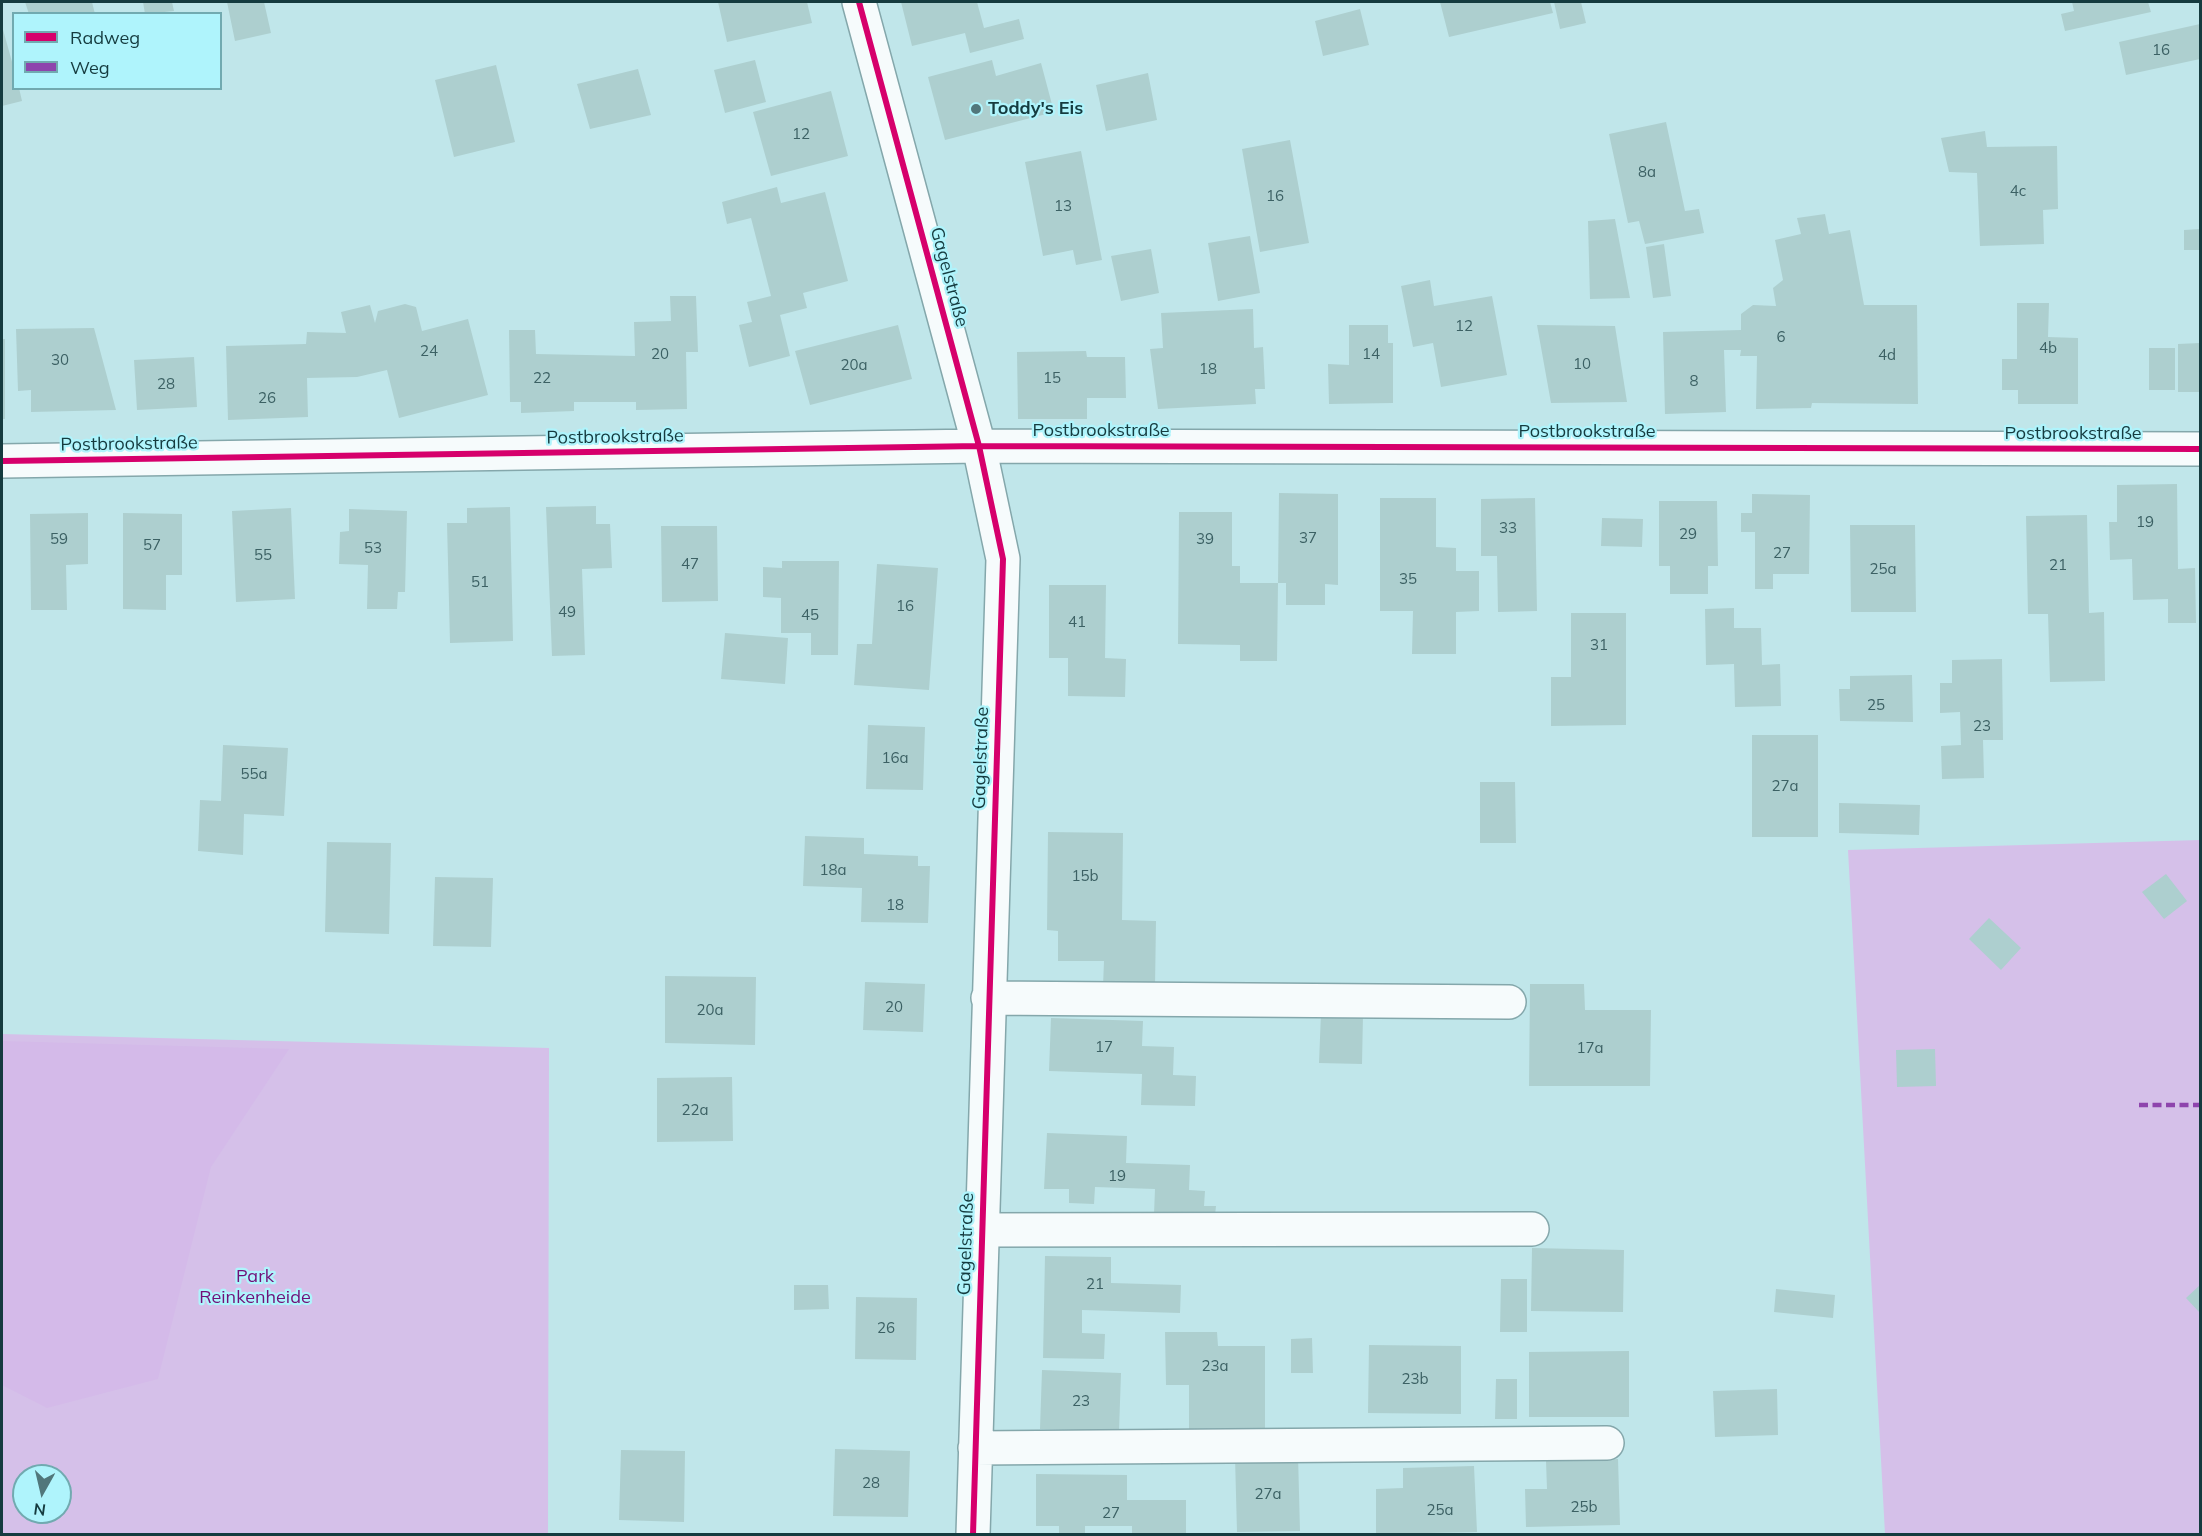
<!DOCTYPE html>
<html>
<head>
<meta charset="utf-8">
<style>
  body { margin:0 }
  #map { position:relative; width:2202px; height:1536px; overflow:hidden; background:#c0e6ea; font-family:Mulish,sans-serif }
  canvas { display:block }
  .frame { position:absolute; inset:0; border:3px solid #153b3f; pointer-events:none }
  .legend { position:absolute; left:12px; top:12px; width:210px; height:78px; box-sizing:border-box; background:#aff4fc; border:2px solid #71aab0; margin:0; padding:8px 10px; list-style:none; font-size:18px; color:#153b3f }
  .legend li { display:flex; align-items:center; gap:12px; height:30px }
  .legend b { width:30px; border:2px solid #71aab0 }
  .north { position:absolute; left:12px; top:1464px; width:60px; height:60px; box-sizing:border-box; background:#aff4fc; border:2px solid #71aab0; border-radius:50%; rotate:188deg; font-size:16px; font-weight:700; line-height:24px; text-align:center; color:#153b3f }
  .north::after { content:''; display:block; margin:auto; width:21px; height:27px; background:#51777b; clip-path:polygon(50% 0,100% 100%,50% 72%,0 100%) }
</style>
</head>
<body>
<div id="map">
<canvas width="2202" height="1536"></canvas>
<div class="frame"></div>
<ul class="legend">
<li><b style="height:8px;background:#d6006c"></b>Radweg</li>
<li><b style="height:8px;background:#8e44ad"></b>Weg</li>
</ul>
<div class="north">N</div>
</div>
<script>
const ctx = document.querySelector('canvas').getContext('2d');
ctx.lineJoin = 'round';
function fillPath(path, color) {
  ctx.fillStyle = color;
  ctx.fill(path, 'evenodd');
}
function stroke(path, color, width, dash) {
  ctx.strokeStyle = color;
  ctx.lineWidth = width;
  ctx.lineCap = dash ? 'butt' : 'round';
  ctx.setLineDash(dash || []);
  ctx.stroke(path);
}
function drawText(font, color, halo, rows, align = 'center') {
  ctx.font = font + ' Mulish,sans-serif';
  ctx.lineWidth = 4.5;
  ctx.setLineDash([]);
  ctx.textBaseline = 'middle';
  ctx.strokeStyle = halo;
  ctx.fillStyle = color;
  for (const [text, x, y, turn = 0] of rows) {
    ctx.save();
    ctx.translate(x, y);
    ctx.rotate((+turn || 0) * Math.PI / 180);
    ctx.textAlign = isNaN(turn) ? turn : align;
    if (halo) ctx.strokeText(text, 0, 0);
    ctx.fillText(text, 0, 0);
    ctx.restore();
  }
}
fillPath(new Path2D(`
  M2200,840V1534H1885L1848,850Z
  M2,1034L549,1048L548,1534H2ZM24,1476H60V1512H24Z`), '#d5c0e9');
fillPath(new Path2D(`
  M2,1041L289,1049L211,1167L158,1379L47,1408L2,1385Z`), '#d4bae9');
fillPath(new Path2D(`
  M25,2H92L95,14H29Z
  M143,2H172L174,11L145,14Z
  M227,2H264L271,33L235,41Z
  M718,2H807L812,23L727,42Z
  M901,2H977L984,28L1019,19L1024,39L970,53L965,33L912,46Z
  M1440,2H1550L1553,13L1449,37Z
  M1554,2H1581L1586,23L1560,29Z
  M2072,2H2148L2151,12L2065,31L2061,14L2074,11Z
  M1360,9L1369,45L1323,56L1315,21Z
  M2200,24V59L2126,75L2119,42Z
  M2,26L14,69V88H19L22,101L2,106Z
  M755,60L766,102L725,113L714,70Z
  M992,60L996,76L1041,63L1054,112L945,140L928,77Z
  M496,65L515,142L454,157L435,80Z
  M638,69L651,115L590,129L577,84Z
  M1148,73L1157,120L1106,131L1096,85Z
  M831,91L848,156L771,176L753,112Z
  M1666,122L1685,211L1699,209L1704,233L1645,244L1639,221L1628,223L1609,134Z
  M1985,131L1987,147L2057,146L2058,209L2043,210L2044,244L1980,246L1977,173L1949,172L1941,138Z
  M1290,140L1309,243L1260,252L1242,149Z
  M1081,151L1102,260L1076,265L1073,250L1043,256L1025,162Z
  M777,187L781,203L825,192L848,281L803,293L807,308L780,315L790,356L749,367L739,325L752,322L747,302L771,296L751,218L727,224L722,202Z
  M1825,214L1829,234L1850,230L1864,305H1917L1918,404L1812,403L1811,408L1756,409L1757,356H1740L1741,350H1724L1726,412L1665,414L1663,332L1741,330V314L1753,305L1776,306L1773,288L1783,280L1775,240L1801,234L1797,218Z
  M1615,219L1630,298L1590,299L1588,221Z
  M2200,229V250H2184V230Z
  M1250,236L1260,293L1218,301L1208,243Z
  M1664,244L1671,296L1653,298L1646,247Z
  M1151,249L1159,293L1121,301L1111,256Z
  M1430,280L1434,306L1492,296L1507,375L1441,387L1433,343L1413,347L1401,286Z
  M670,296H696L698,352H686L687,409L636,410V402H574V411L521,413V402H510L509,330H535L536,354L635,356L634,322L671,321Z
  M2017,303H2049L2048,337L2078,338V404H2018V390H2002V359H2017Z
  M405,304L416,307L422,331L468,319L488,395L399,418L387,370L357,377L307,378L308,417L228,420L226,346L306,344L307,332L346,333L341,312L370,305L375,323L378,311Z
  M1253,309L1254,348L1263,347L1265,389H1255L1256,404L1158,409L1150,349L1163,348L1161,313Z
  M898,325L912,379L810,405L795,351Z
  M1349,325H1388V343H1393V403L1329,404L1328,364L1349,365Z
  M1537,325L1615,326L1627,402L1551,403Z
  M94,328L116,410L31,412V390L18,391L16,329Z
  M2,339H5V419H2Z
  M2200,343V392H2178V344Z
  M2149,348H2175V390H2149Z
  M1086,351L1087,357H1125L1126,398H1087V419H1018L1017,352Z
  M194,357L197,407L137,410L134,360Z
  M2177,484L2178,569L2195,568L2196,623H2168V599L2133,600L2132,559L2110,560L2109,522H2117V485Z
  M1279,493L1338,494V585L1325,584V605H1286V583H1278Z
  M1752,494L1810,495L1809,574H1773V589H1755V532H1741V513H1752Z
  M1380,498H1436V547L1456,548V571H1479V611L1456,612V654H1412L1413,611H1380Z
  M1535,498L1537,611L1498,612L1497,556H1481V499Z
  M1659,501H1717L1718,566H1708V594H1670V566H1659Z
  M596,506V524H610L612,568L582,569L585,655L552,656L546,507Z
  M510,507L513,641L450,643L447,523H467V508Z
  M291,508L295,599L236,602L232,511Z
  M349,509L407,511L405,592H398L397,609H367L368,565L339,564L340,532L349,531Z
  M1179,512H1232V566H1240V583H1278L1277,661H1240V645L1178,644Z
  M88,513V564L66,565L67,610H31L30,514Z
  M123,513L182,514V575H166V610L123,609Z
  M2087,515L2089,613L2104,612L2105,681L2050,682L2048,614H2028L2026,516Z
  M1602,518L1643,519L1642,547L1601,546Z
  M1850,525H1915L1916,612H1851Z
  M661,526H717L718,601L662,602Z
  M782,561H839L838,655H811V633H781V598L763,597V567L782,568Z
  M877,564L938,568L929,690L854,685L857,644H872Z
  M1049,585H1106L1105,658L1126,659L1125,697L1068,696V658H1049Z
  M1734,608V628H1761L1762,665L1780,664L1781,706L1735,707L1734,664L1706,665L1705,609Z
  M1571,613H1626V725L1551,726V677H1571Z
  M725,633L788,638L785,684L721,679Z
  M2002,659L2003,740H1983L1984,778L1942,779L1941,746L1961,745L1960,712L1940,713V683H1952V660Z
  M1912,675L1913,722L1840,721L1839,689H1850V676Z
  M868,725L925,727L923,790L866,789Z
  M1752,735H1818V837H1752Z
  M223,745L288,748L284,816L244,814L243,855L198,851L200,800L221,801Z
  M1480,782H1515L1516,843H1480Z
  M1839,803L1920,805L1919,835L1839,833Z
  M1048,832L1123,833L1122,920L1156,921L1155,987L1103,986L1104,961H1058V931L1047,930Z
  M805,836L864,838V854L918,856V866H930L928,923L861,922L862,888L803,886Z
  M327,842L391,843L389,934L325,932Z
  M2166,874L2187,901L2164,919L2142,892Z
  M435,877L493,878L491,947L433,946Z
  M1989,918L2021,948L2001,970L1969,939Z
  M665,976L756,977L755,1045L665,1043Z
  M865,982L925,984L923,1032L863,1030Z
  M1530,984H1584L1585,1010H1651L1650,1086H1529Z
  M1321,1013L1363,1015L1362,1064L1319,1063Z
  M1051,1018L1143,1021L1142,1046L1174,1047L1173,1075L1196,1076L1195,1106L1141,1105L1142,1074L1049,1071Z
  M1935,1049L1936,1086L1897,1087L1896,1050Z
  M732,1077L733,1141L657,1142V1078Z
  M1047,1133L1127,1136L1126,1163L1190,1165L1189,1190L1205,1191L1204,1206H1216L1215,1216L1154,1214L1155,1189L1095,1187L1094,1204L1069,1203V1189H1044Z
  M1532,1248L1624,1250L1623,1312L1531,1311Z
  M1045,1256L1111,1257V1283L1181,1285L1180,1313L1082,1310V1333L1105,1334L1104,1359L1043,1358Z
  M1501,1279H1527V1332H1500Z
  M794,1285H828L829,1309L794,1310Z
  M2200,1285V1313L2186,1298Z
  M1776,1289L1835,1295L1833,1318L1774,1312Z
  M856,1297L917,1298L916,1360L855,1359Z
  M1165,1332H1217L1218,1346H1265V1428L1189,1429V1385H1166Z
  M1312,1338L1313,1373H1291V1339Z
  M1369,1345L1461,1346V1414L1368,1413Z
  M1629,1351V1417H1529V1352Z
  M1042,1370L1121,1373L1119,1431L1040,1429Z
  M1496,1379H1517V1419H1495Z
  M1777,1389L1778,1435L1715,1437L1713,1391Z
  M835,1449L910,1451L908,1517L833,1516Z
  M621,1450L685,1451L684,1522L619,1520Z
  M1298,1455L1300,1531L1237,1532L1235,1457Z
  M1618,1459L1620,1525L1526,1527L1525,1489H1547L1546,1461Z
  M1474,1466L1477,1532L1376,1534V1489L1403,1488V1468Z
  M1036,1474L1127,1475V1500H1186V1534H1132V1526H1085V1534H1059V1526H1036Z`), '#adcfcf');
const minor = new Path2D(`
  M859,2L979,446L1003,559L973,1534
  M2,461L979,446L2200,449
  M988,998L1509,1002
  M981,1230L1532,1229
  M975,1448L1607,1443`);
stroke(minor, '#84a7ab', 36);
stroke(minor, '#f6fbfc', 33);
stroke(new Path2D(`
  M2139,1105H2200`), '#8e44ad', 4.5, [9, 4.5]);
stroke(new Path2D(`
  M859,2L979,446L1003,559L973,1534
  M2,461L979,446L2200,449`), '#d6006c', 6);
for (const [x, y, r, color] of [
  [976,109,6,"#51777b"]
]) {
  const dot = new Path2D();
  dot.arc(x, y, r, 0, 2 * Math.PI);
  ctx.fillStyle = color;
  ctx.fill(dot);
  stroke(dot, '#aff4fc', 2);
}
drawText('15px', '#3c6164', null, [
  ["16",2161,50],
  ["12",801,134],
  ["8a",1647,172],
  ["4c",2018,191],
  ["16",1275,196],
  ["13",1063,206],
  ["12",1464,326],
  ["6",1781,337],
  ["4b",2048,348],
  ["24",429,351],
  ["20",660,354],
  ["14",1371,354],
  ["4d",1887,355],
  ["30",60,360],
  ["10",1582,364],
  ["20a",854,365],
  ["18",1208,369],
  ["22",542,378],
  ["15",1052,378],
  ["8",1694,381],
  ["28",166,384],
  ["26",267,398],
  ["19",2145,522],
  ["33",1508,528],
  ["29",1688,534],
  ["37",1308,538],
  ["59",59,539],
  ["39",1205,539],
  ["57",152,545],
  ["53",373,548],
  ["27",1782,553],
  ["55",263,555],
  ["47",690,564],
  ["21",2058,565],
  ["25a",1883,569],
  ["35",1408,579],
  ["51",480,582],
  ["16",905,606],
  ["49",567,612],
  ["45",810,615],
  ["41",1077,622],
  ["31",1599,645],
  ["25",1876,705],
  ["23",1982,726],
  ["16a",895,758],
  ["55a",254,774],
  ["27a",1785,786],
  ["18a",833,870],
  ["15b",1085,876],
  ["18",895,905],
  ["20",894,1007],
  ["20a",710,1010],
  ["17",1104,1047],
  ["17a",1590,1048],
  ["22a",695,1110],
  ["19",1117,1176],
  ["21",1095,1284],
  ["26",886,1328],
  ["23a",1215,1366],
  ["23b",1415,1379],
  ["23",1081,1401],
  ["28",871,1483],
  ["27a",1268,1494],
  ["25b",1584,1507],
  ["25a",1440,1510],
  ["27",1111,1513]
]);
drawText('bold 18px', '#153b3f', '#aff4fc', [
  ["Toddy's Eis",988,109]
], 'left');
drawText('18px', '#153b3f', '#aff4fc', [
  ["Gagelstraße",949,277,75],
  ["Postbrookstraße",1101,431],
  ["Postbrookstraße",1587,432],
  ["Postbrookstraße",2073,434],
  ["Postbrookstraße",615,437,-1],
  ["Postbrookstraße",129,444,-1],
  ["Gagelstraße",981,758,-88],
  ["Gagelstraße",966,1244,-88]
]);
drawText('18px', '#710f77', '#aff4fc', [
  ["Park",255,1277],
  ["Reinkenheide",255,1298]
]);
</script>
</body>
</html>
